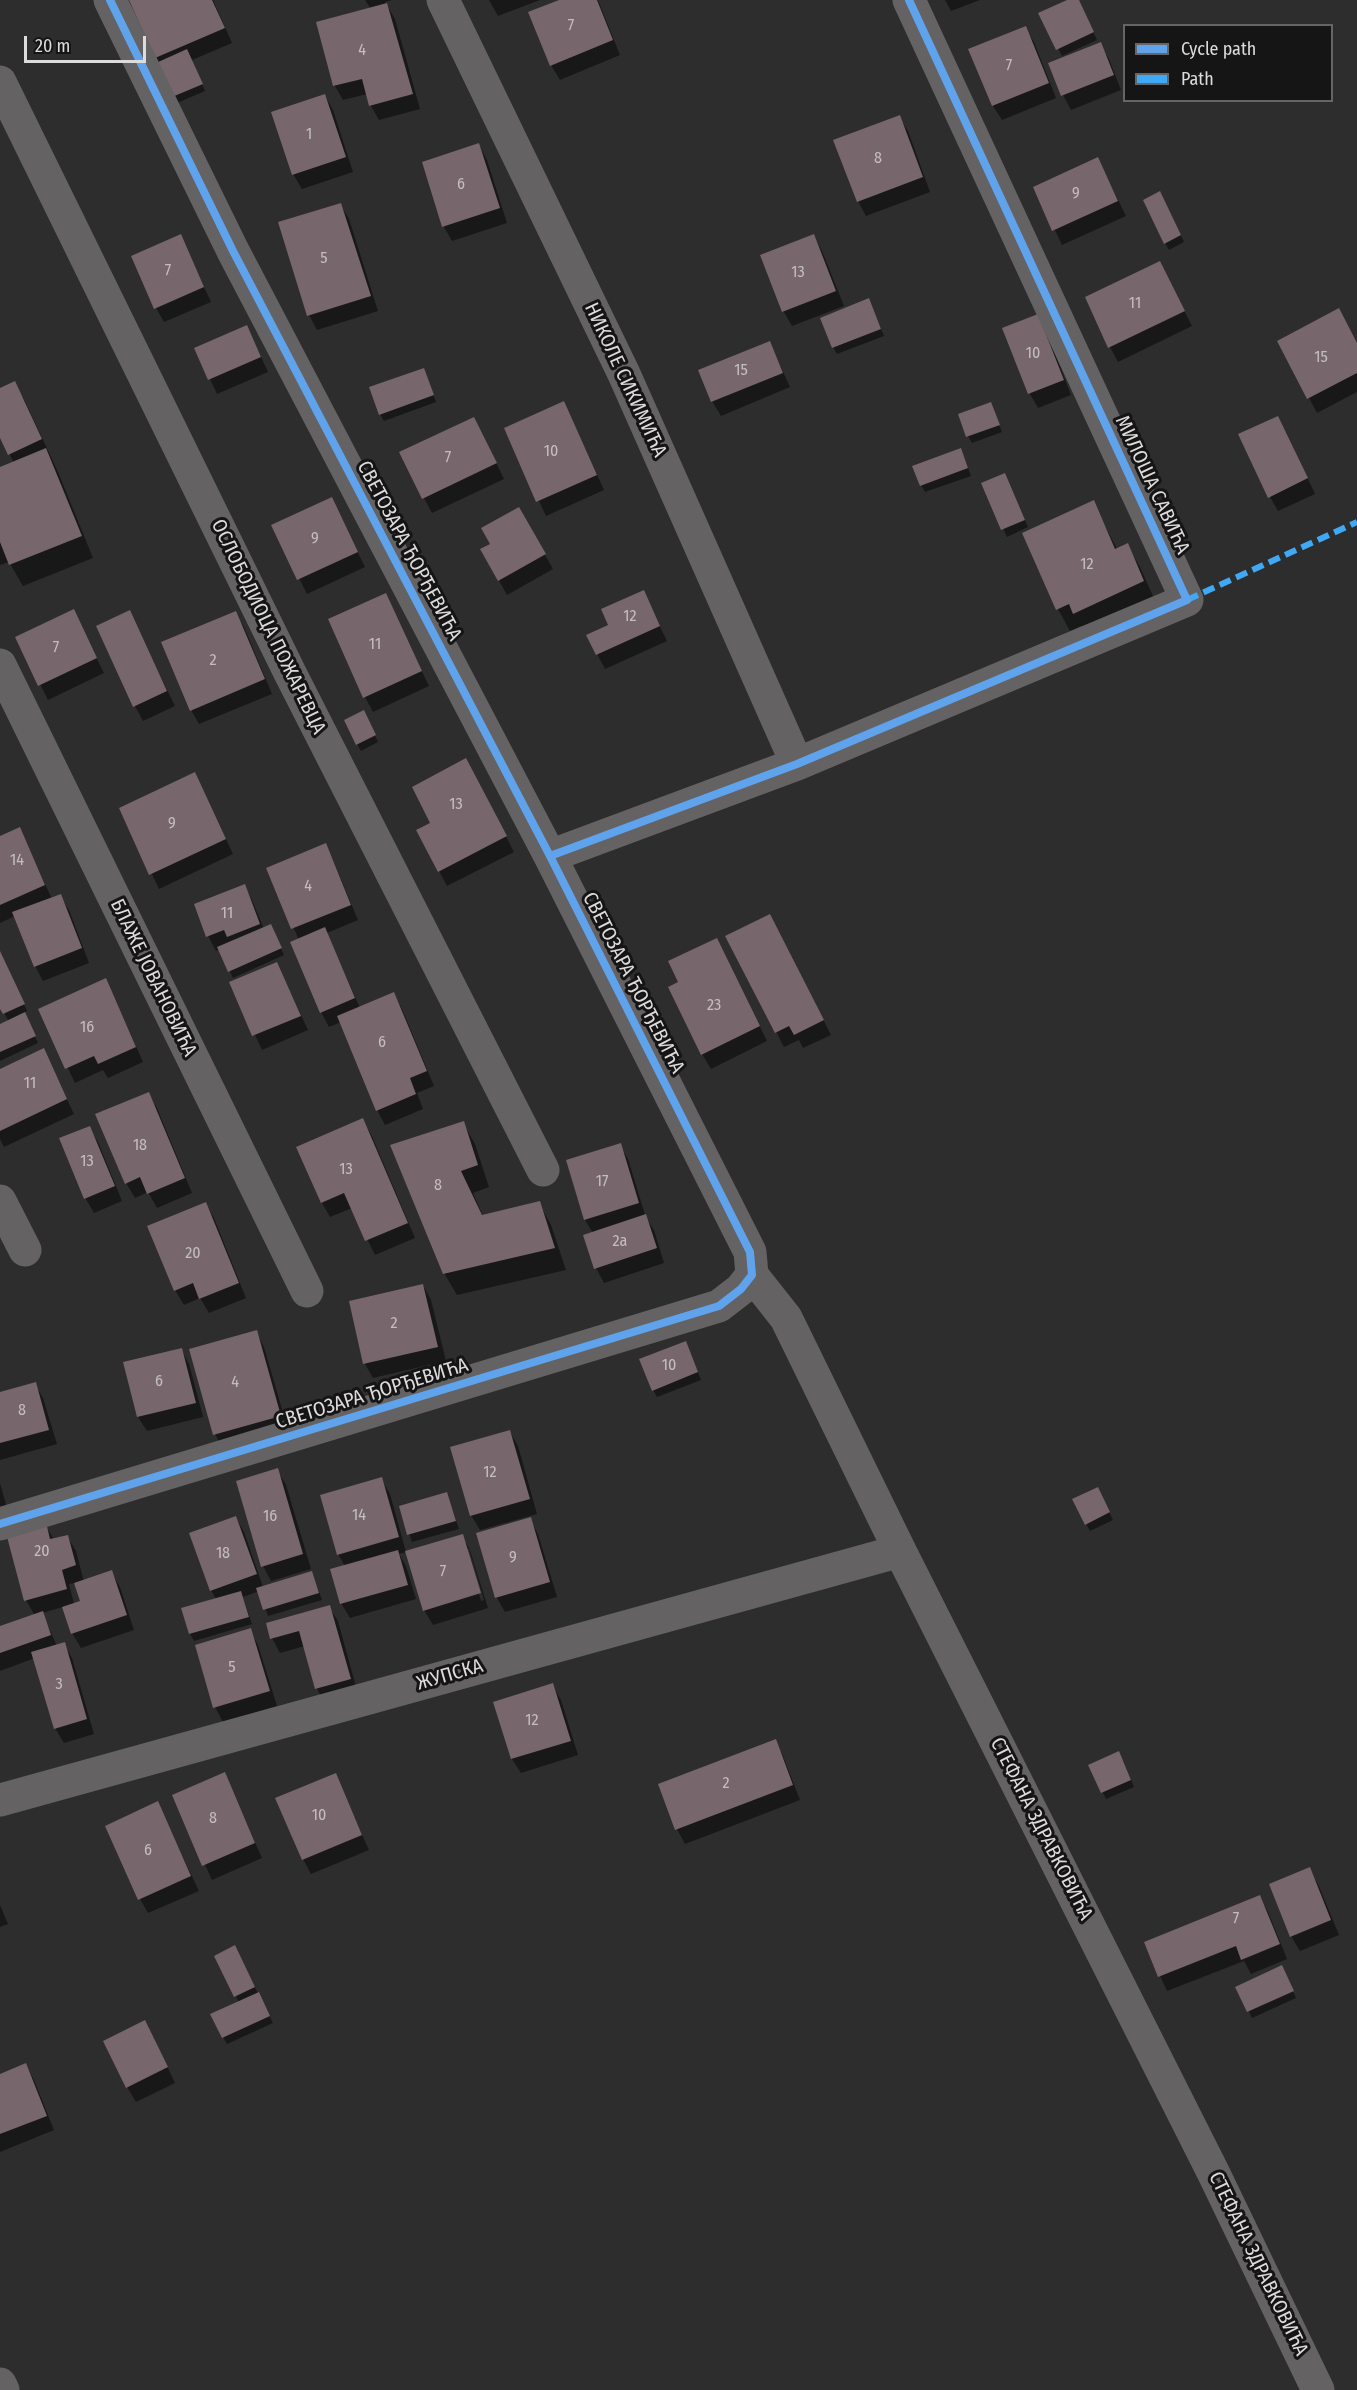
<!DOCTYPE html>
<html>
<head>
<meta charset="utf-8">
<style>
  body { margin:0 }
  #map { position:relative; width:1357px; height:2390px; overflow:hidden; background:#2e2d2d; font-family:"Fira Sans Condensed",sans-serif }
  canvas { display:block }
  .legend { position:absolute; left:1123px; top:24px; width:210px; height:78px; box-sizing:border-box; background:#161515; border:2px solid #666465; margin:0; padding:8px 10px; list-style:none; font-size:18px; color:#dedbdc }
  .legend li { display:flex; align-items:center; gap:12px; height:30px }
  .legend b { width:30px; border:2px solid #666465 }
  .scale { position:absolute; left:24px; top:36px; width:122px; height:27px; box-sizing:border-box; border:3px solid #dedbdc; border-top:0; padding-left:8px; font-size:18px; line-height:21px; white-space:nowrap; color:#dedbdc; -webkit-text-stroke:4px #161515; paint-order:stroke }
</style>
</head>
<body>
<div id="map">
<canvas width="1357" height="2390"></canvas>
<ul class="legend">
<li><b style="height:8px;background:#60a3ed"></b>Cycle path</li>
<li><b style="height:8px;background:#3fa9f5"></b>Path</li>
</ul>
<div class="scale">20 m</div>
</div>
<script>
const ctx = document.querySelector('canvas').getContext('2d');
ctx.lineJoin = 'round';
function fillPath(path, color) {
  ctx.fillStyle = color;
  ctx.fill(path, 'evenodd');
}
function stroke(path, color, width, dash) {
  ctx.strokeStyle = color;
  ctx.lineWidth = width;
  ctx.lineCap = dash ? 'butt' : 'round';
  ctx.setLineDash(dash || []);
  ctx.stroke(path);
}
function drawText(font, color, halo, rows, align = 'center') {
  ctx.font = font + ' "Fira Sans Condensed",sans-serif';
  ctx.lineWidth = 6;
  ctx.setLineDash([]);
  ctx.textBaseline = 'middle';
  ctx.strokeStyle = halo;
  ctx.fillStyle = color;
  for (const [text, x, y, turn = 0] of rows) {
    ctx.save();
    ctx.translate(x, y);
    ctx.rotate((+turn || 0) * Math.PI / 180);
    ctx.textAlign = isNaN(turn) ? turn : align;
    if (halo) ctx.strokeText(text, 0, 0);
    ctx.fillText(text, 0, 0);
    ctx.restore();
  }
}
fillPath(new Path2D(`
  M131,0H213L232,43L192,60L205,91L177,103Z
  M365,0H392L385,2L395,19L420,109L379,120L371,106L367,94L343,100L335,86L318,23L371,9Z
  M489,0H540L498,16Z
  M563,0H598L620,55L560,80L551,65Z
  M945,0H980L951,11Z
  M1070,0H1078L1097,40L1062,56L1041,14Z
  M1025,28L1034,42L1056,98L1002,120L993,106Z
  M1100,44L1109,59L1121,90L1071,110L1063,95Z
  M325,96L333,110L353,172L302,189L293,174Z
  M899,117L908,131L930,192L866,216L858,201Z
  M479,145L487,160L507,223L452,241L444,227L423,163Z
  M1098,159L1126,216L1062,245L1035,188Z
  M1164,200L1184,242L1169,250L1165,243Z
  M340,204L349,219L378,311L317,330L309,315Z
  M180,236L211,302L164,322L156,308Z
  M814,236L822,251L844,306L792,326L784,312L762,256Z
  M1160,263L1192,326L1118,362L1110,347Z
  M869,300L884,336L837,354L833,347Z
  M247,327L268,372L217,394L196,349Z
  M1004,329L1046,330L1071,395L1038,408L1030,394Z
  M1279,341L1357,344V392L1317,413Z
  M770,343L790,387L721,416L712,401Z
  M424,370L436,402L384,421L380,414Z
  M0,390L23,397L58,472L93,558L23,586L9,562L0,565V469L14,463L0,435Z
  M564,403L604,490L546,516L506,429Z
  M991,404L1002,432L972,443L968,436Z
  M1286,432L1315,494L1278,511L1270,497Z
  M482,433L504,479L432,513L424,498Z
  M964,457L971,476L925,492L921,485Z
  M1008,482L1028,527L1007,537L983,484Z
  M331,499L365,567L307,594L273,526Z
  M1093,502L1117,549L1127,545L1140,567L1156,603L1086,635L1081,626L1070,631L1058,609Z
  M519,509L553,569L507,595L482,550L492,544Z
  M643,592L667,641L605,669L597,654L610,626Z
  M385,595L429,686L373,712L365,697Z
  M73,611L104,673L48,700L17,638Z
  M129,612L175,706L143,721L135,706Z
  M235,613L244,627L272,694L199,724L191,710Z
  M367,719L378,742L361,751L357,744Z
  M195,774L233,854L159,889L121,809Z
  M474,775L514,852L447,886L439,871L432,823Z
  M19,829L52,899L60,896L69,910L89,963L43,981L35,966L15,916L0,923V838Z
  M325,845L333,860L358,920L327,933L360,1008L394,994L402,1009L434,1086L417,1093L423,1109L385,1125L377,1110L341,1022L329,1027L321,1012L299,940L268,869Z
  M244,885L252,900L264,929L274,933L284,955L233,978L220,949L216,951L208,936Z
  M778,930L831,1035L803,1048L799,1040L784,1047L727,937Z
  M0,952L27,1011L24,1013L38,1043L0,1061V1026L9,1022L0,1005Z
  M724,954L767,1041L711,1069L702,1054Z
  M277,964L308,1030L262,1050L231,983Z
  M113,995L143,1062L108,1078L103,1070L75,1083L40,1009Z
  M43,1050L74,1114L4,1147L0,1139V1070Z
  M148,1094L157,1108L192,1193L157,1208L148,1192L135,1198L126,1183Z
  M362,1120L371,1134L415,1238L375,1255L352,1208L330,1217L322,1203Z
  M463,1123L475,1144L489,1187L473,1193L483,1216L539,1203L551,1225L566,1270L457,1295L444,1273Z
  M89,1128L98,1142L122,1201L94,1213L86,1199L61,1139Z
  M620,1145L628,1159L646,1218L654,1230L664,1263L604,1283L596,1268L593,1233L585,1220Z
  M206,1204L214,1218L246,1298L209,1313L200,1298L184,1305L175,1290L149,1227Z
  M423,1285L431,1300L446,1361L373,1378L365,1364L351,1302Z
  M256,1332L264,1347L288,1430L223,1449L215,1434Z
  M686,1343L701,1380L657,1397L653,1390Z
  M181,1349L189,1364L203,1417L147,1431L138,1417L125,1363Z
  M35,1384L43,1398L57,1444L0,1460V1394Z
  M510,1432L518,1446L537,1514L480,1530L471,1515Z
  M277,1470L286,1485L311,1569L271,1581L263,1566Z
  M381,1479L390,1494L406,1552L399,1554L406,1566L416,1599L350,1618L341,1603L345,1566L338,1554Z
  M0,1483L9,1515L0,1517Z
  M447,1494L459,1529L412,1542L400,1507Z
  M1101,1496L1113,1520L1090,1531L1086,1524Z
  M236,1518L244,1532L263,1587L312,1572L322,1600L268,1616L259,1591L243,1597L252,1624L194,1641L190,1634L216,1599L211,1590Z
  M530,1519L538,1534L557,1597L505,1612L497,1598L478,1534Z
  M45,1524L53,1538L67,1536L76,1551L84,1582L111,1572L120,1587L134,1630L81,1648L72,1633L63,1607L42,1613L57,1646L64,1644L72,1658L94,1734L64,1743L55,1728L35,1658L0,1671V1628L35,1616L26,1600ZM75,1583L82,1602L74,1604L69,1584Z
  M462,1536L470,1550L488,1608L433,1625L424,1610ZM466,1549H469L484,1600L481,1601Z
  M329,1607L338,1621L358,1694L325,1703L317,1689L305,1646L280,1653L272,1638Z
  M250,1630L258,1645L277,1706L223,1722L215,1707Z
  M552,1685L561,1700L578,1755L521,1773L512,1759L495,1703Z
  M775,1741L783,1756L800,1800L685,1844L677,1829Z
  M1123,1760L1134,1787L1106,1799L1090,1766Z
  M224,1774L262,1858L212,1880L174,1796Z
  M335,1775L369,1850L311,1874L303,1859Z
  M157,1803L199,1891L148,1913L140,1899Z
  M1309,1869L1318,1884L1339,1935L1300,1951L1291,1936Z
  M1260,1897L1268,1912L1287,1959L1251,1974L1244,1961L1167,1991L1145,1943Z
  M0,1905L8,1924L0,1927Z
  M238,1954L273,2023L227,2044L223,2037L239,2003L236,1996Z
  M1285,1974L1296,1998L1252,2018L1237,1987Z
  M153,2037L175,2083L136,2102L127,2087Z
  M26,2065L34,2080L54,2130L0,2152V2075Z`), '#0007');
fillPath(new Path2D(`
  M129,0H212L225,28L155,58Z
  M559,0H597L613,40L550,66L528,12Z
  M1067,0H1079L1094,32L1056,50L1038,13Z
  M387,3L413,94L369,106L362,79L333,86L316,22Z
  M1026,26L1049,83L992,106L968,49Z
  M1101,42L1114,75L1061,96L1048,63Z
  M187,49L203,84L172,97L156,63Z
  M325,94L346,157L292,175L271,112Z
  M900,115L923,177L857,202L833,140Z
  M479,143L500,208L442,227L422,162Z
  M1098,157L1118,201L1052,231L1033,187Z
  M1160,191L1181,235L1164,244L1143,200Z
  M341,203L371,296L307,316L278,222Z
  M181,234L204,287L154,309L131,256Z
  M814,234L836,291L782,312L760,255Z
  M1160,261L1185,311L1108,348L1085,297Z
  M869,298L881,329L832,348L820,318Z
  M1339,308L1357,343V373L1307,399L1277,341Z
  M1038,314L1064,380L1028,394L1002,328Z
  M247,325L261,357L208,380L194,348Z
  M770,341L783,373L711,402L698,370Z
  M424,368L434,395L379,415L369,387Z
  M15,381L42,439L8,455L0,438V388Z
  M564,401L597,475L536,502L504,428Z
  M991,402L1000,425L966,437L958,414Z
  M1278,416L1308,478L1268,498L1238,434Z
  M474,417L497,463L422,499L399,452Z
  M46,448L82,536L9,565L0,542V467Z
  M961,448L968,468L920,486L912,466Z
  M1005,473L1025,520L1001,530L981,483Z
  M332,497L358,552L297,580L271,525Z
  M1094,500L1115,549L1128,543L1144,581L1073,614L1069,604L1056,610L1022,533Z
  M519,507L546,554L498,581L480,549L490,544L481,528Z
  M644,590L660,626L596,655L586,635L608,625L601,609Z
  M386,593L422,671L363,698L328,619Z
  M74,609L97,658L38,686L15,637Z
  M130,610L167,691L133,707L96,626Z
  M236,611L265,679L190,711L161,642Z
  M364,710L376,735L356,745L344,720Z
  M466,758L507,836L438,872L416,830L430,823L412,787Z
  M195,772L226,839L149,875L119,808Z
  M20,827L45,885L0,905V836Z
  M326,843L351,905L291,929L266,868Z
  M245,884L260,924L227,937L224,930L206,937L194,904Z
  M61,894L82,948L34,967L12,912Z
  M770,914L824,1020L794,1035L789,1026L775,1033L725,936Z
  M271,924L282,948L228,972L217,947Z
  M325,927L355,998L320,1013L290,942Z
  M717,938L760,1026L701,1055L668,987L678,982L668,961Z
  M0,951L25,1004L3,1014L0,1009Z
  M277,962L301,1016L252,1036L229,982Z
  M106,978L136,1047L98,1064L94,1056L65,1069L38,1009Z
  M394,992L427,1071L410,1078L416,1094L376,1111L337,1016Z
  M25,1012L36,1036L0,1052V1024Z
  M44,1048L67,1099L0,1131V1069Z
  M149,1092L185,1178L147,1194L140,1177L125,1184L95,1114Z
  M363,1118L408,1223L365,1241L344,1193L321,1203L296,1147Z
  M464,1121L478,1165L461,1171L482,1215L540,1201L555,1248L443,1274L390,1145Z
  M90,1126L115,1186L84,1199L59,1138Z
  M621,1143L639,1203L584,1220L566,1160Z
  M206,1202L239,1283L199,1299L193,1283L174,1291L147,1226Z
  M646,1214L657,1248L594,1269L583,1235Z
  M423,1284L438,1347L363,1364L349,1301Z
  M257,1330L281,1416L213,1435L189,1349Z
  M686,1341L698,1372L652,1391L639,1359Z
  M182,1348L196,1403L137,1417L123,1362Z
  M36,1382L49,1430L0,1443V1392Z
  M510,1430L530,1499L470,1516L450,1447Z
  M278,1468L303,1554L261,1567L236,1481Z
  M382,1477L399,1537L337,1555L320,1495Z
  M1098,1487L1110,1512L1085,1525L1072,1499Z
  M447,1492L456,1521L407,1535L399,1506Z
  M236,1516L257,1574L210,1591L189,1533Z
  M531,1517L550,1582L495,1598L476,1533Z
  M46,1522L50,1539L68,1535L76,1565L62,1570L67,1589L24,1601L6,1533Z
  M463,1534L481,1593L423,1611L405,1551Z
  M398,1550L408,1585L340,1604L330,1569Z
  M112,1570L127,1615L71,1634L62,1607L80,1601L74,1583Z
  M312,1571L319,1593L263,1610L256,1588Z
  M241,1591L249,1617L189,1634L181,1608Z
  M330,1605L351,1679L315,1689L299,1631L270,1639L266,1623Z
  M43,1611L51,1635L0,1653V1626Z
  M251,1628L270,1691L213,1708L195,1645Z
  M65,1642L87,1719L54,1729L31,1652Z
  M553,1683L571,1741L511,1759L493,1702Z
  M776,1739L793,1785L675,1830L658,1784Z
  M1119,1751L1131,1780L1101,1793L1088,1765Z
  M225,1772L255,1843L202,1866L172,1795Z
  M336,1773L362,1835L302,1860L275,1798Z
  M158,1801L191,1876L138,1900L105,1826Z
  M1310,1867L1331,1920L1290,1937L1269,1884Z
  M1260,1895L1280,1944L1241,1960L1236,1946L1158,1977L1144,1942Z
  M235,1945L255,1987L234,1997L214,1956Z
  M1282,1965L1294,1991L1247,2012L1235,1987Z
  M259,1992L270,2016L222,2038L210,2014Z
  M145,2020L168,2067L126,2088L103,2041Z
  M26,2063L47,2116L0,2134V2074Z`), '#77666b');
stroke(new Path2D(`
  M443,0L624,374L797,764
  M0,82L290,673L543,1170
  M0,665L307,1291
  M550,856L797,764L1187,600L909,0
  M0,1201L25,1250
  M752,1275L786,1318L900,1551L1213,2172L1318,2390
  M0,1524L719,1306L741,1289L752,1275L750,1252L550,856L233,251L110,0
  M0,1800L900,1551
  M0,2384L3,2390`), '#646263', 33);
stroke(new Path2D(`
  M1187,600L1357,522`), '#3fa9f5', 6, [12, 6]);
stroke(new Path2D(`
  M550,856L797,764L1187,600L909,0
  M0,1524L719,1306L741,1289L752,1275L750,1252L550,856L233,251L110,0`), '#60a3ed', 8);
drawText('16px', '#c4bec0', null, [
  ["7",571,26],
  ["4",362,51],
  ["7",1009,66],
  ["1",309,135],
  ["8",878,159],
  ["6",461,185],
  ["9",1076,194],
  ["5",324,259],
  ["7",168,271],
  ["13",798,273],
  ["11",1135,304],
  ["10",1033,354],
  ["15",1321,358],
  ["15",741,371],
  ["10",551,452],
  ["7",448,458],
  ["9",315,539],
  ["12",1087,565],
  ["12",630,617],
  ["11",375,645],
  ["7",56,648],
  ["2",213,661],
  ["13",456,805],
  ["9",172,824],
  ["14",17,861],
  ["4",308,887],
  ["11",227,914],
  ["23",714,1006],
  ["16",87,1028],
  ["6",382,1043],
  ["11",30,1084],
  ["18",140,1146],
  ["13",87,1162],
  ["13",346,1170],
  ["17",602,1182],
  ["8",438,1186],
  ["2a",620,1242],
  ["20",193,1254],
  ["2",394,1324],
  ["10",669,1366],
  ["6",159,1382],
  ["4",235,1383],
  ["8",22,1411],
  ["12",490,1473],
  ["14",359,1516],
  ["16",270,1517],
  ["20",42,1552],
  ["18",223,1554],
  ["9",513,1558],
  ["7",443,1572],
  ["5",232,1668],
  ["3",59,1685],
  ["12",532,1721],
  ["2",726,1784],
  ["10",319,1816],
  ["8",213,1819],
  ["6",148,1851],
  ["7",1236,1919]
]);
drawText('20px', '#dedbdc', '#161515', [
  ["НИКОЛЕ СИКИМИЋА",625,380,65],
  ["МИЛОША САВИЋА",1152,485,65],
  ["СВЕТОЗАРА ЂОРЂЕВИЋА",409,551,62],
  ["ОСЛОБОДИОЦА ПОЖАРЕВЦА",268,627,64],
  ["БЛАЖЕ ЈОВАНОВИЋА",153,978,64],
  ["СВЕТОЗАРА ЂОРЂЕВИЋА",633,983,63],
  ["СВЕТОЗАРА ЂОРЂЕВИЋА",372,1394,-17],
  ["ЖУПСКА",450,1675,-16],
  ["СТЕФАНА ЗДРАВКОВИЋА",1041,1829,63],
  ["СТЕФАНА ЗДРАВКОВИЋА",1258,2264,64]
]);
</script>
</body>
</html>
